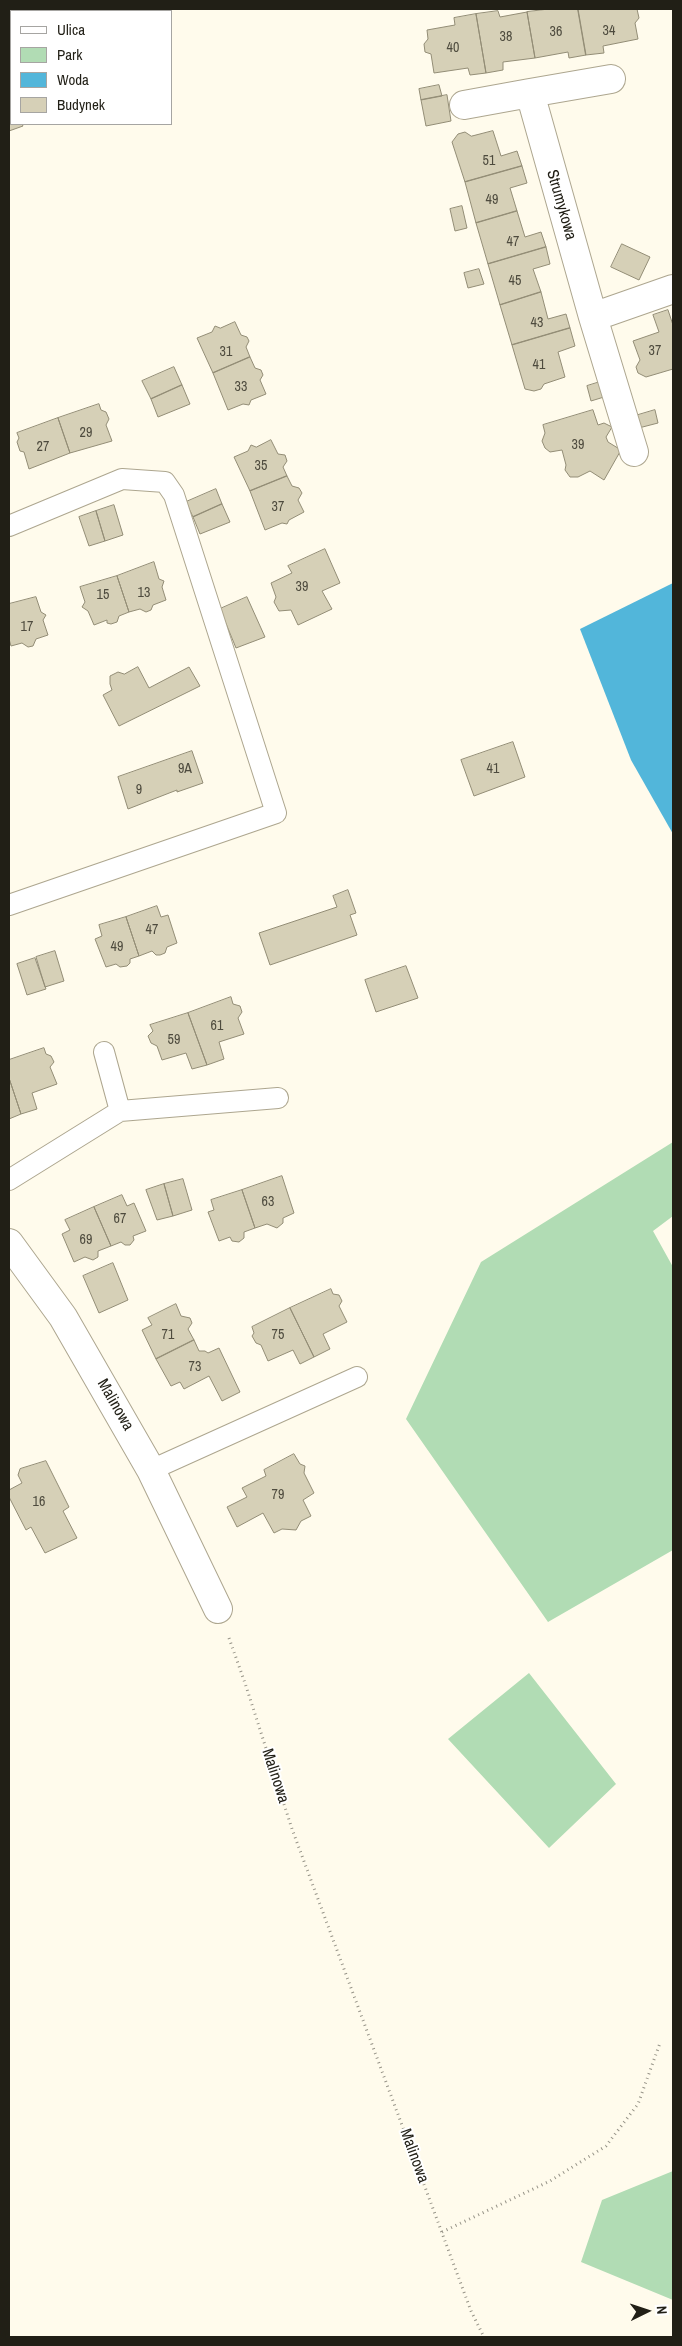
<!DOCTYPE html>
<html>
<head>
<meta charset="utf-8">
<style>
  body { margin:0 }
  #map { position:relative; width:682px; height:2346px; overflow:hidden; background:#fffbec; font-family:"Archivo Narrow",sans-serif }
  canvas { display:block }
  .frame { position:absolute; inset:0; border:10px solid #211f16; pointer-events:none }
  .legend { position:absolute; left:10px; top:10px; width:162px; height:115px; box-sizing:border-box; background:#fff; border:1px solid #a6a5a2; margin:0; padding:6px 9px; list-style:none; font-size:15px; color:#211f16 }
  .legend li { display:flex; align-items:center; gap:10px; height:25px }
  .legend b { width:25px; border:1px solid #a6a5a2 }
  .north { position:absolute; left:622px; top:2286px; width:50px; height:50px; -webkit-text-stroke:4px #fff; paint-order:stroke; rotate:86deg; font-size:14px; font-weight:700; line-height:20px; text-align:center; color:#211f16 }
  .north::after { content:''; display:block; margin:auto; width:18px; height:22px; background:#211f16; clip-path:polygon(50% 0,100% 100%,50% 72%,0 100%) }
</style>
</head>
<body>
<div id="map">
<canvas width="682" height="2346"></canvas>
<div class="frame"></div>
<ul class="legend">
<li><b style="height:6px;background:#fff"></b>Ulica</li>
<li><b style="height:14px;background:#b1dcb4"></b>Park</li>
<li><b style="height:14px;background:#52b6da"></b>Woda</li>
<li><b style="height:14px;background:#d6d0b7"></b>Budynek</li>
</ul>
<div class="north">N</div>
</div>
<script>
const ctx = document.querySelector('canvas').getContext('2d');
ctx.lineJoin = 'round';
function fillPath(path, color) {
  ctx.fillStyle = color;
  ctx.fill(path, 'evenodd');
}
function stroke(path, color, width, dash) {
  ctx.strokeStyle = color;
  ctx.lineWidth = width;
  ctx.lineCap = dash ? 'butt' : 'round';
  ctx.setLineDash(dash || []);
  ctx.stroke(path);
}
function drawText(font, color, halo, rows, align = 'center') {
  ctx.font = font + ' "Archivo Narrow",sans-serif';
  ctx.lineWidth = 4;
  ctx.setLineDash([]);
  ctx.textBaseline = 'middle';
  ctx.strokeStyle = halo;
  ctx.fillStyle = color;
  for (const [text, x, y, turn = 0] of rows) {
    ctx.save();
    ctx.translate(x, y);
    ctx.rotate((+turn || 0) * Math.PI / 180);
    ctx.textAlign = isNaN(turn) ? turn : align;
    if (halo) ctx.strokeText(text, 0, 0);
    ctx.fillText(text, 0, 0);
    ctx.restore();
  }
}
fillPath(new Path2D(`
  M673,1142V1216L653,1231L673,1267V1550L548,1622L406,1419L481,1262Z
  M529,1673L616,1784L549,1848L448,1739Z
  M673,2171V2300L581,2262L602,2200Z`), '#b1dcb4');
fillPath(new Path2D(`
  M673,583V834L631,760L580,629Z`), '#52b6da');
const building = new Path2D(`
  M549,9H578L586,55L569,58L568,52L535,58L527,12Z
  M578,9H637L639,18L635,23L638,39L603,46L604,53L586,55Z
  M498,11L500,17L527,12L535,58L503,62V70L486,73L476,14Z
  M476,14L486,73L470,75L468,68L434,73L431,54L425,52L424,44L428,39L427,30L455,25L454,18Z
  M9,85L11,91V124H22L23,126L9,131Z
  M439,85L442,96L421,100L419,89Z
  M447,95L451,121L426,126L421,100Z
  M493,131L501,156L517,151L522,166L465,182L452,142L458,134L465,132L471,136Z
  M522,166L527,183L510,188L517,211L476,223L465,182Z
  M462,206L467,228L455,231L450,209Z
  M517,211L525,237L541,232L546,247L488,264L476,223Z
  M622,244L650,257L639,280L611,267Z
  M546,247L550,264L533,269L541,292L500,305L488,264Z
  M479,269L484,284L468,288L464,273Z
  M541,292L548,319L566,314L570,328L512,345L500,305Z
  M668,310L673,325V369L646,377L638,373L636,367L640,360L633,341L659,332L653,315Z
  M235,322L241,335L247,337L249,341L246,347L250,357L213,373L197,338L212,332L215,326L220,328Z
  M570,328L575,346L558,352L565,377L544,384L541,389L534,391L525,389L512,345Z
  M250,357L255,368L261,370L263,375L260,380L266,394L251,400L249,405L243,404L228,410L213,373Z
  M174,367L182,385L151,399L142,381Z
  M600,382L604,397L591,401L587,386Z
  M182,385L190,404L158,417L151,399Z
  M99,404L101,410L106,412L109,419L106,425L112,441L70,453L58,418Z
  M593,410L598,425L604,423L612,427L606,437L608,442L621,450L604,480L590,471L578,477H570L565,470L566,465L562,450L550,452L545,448L542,441L545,433L543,425Z
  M655,410L658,423L631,430L628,418Z
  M58,418L70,453L29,469L24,452L20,451L17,442L19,438L17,433Z
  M271,440L278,454L285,455L287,461L283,467L287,476L250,491L234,457L248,451L251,445L256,447Z
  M287,476L292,486L299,488L302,493L298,500L304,512L289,520L287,524L282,523L265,530L250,491Z
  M216,489L222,504L193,517L186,502Z
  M222,504L230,522L200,534L193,517Z
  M114,505L123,535L105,541L96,511Z
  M96,511L105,541L89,546L79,517Z
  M325,549L340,583L322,591L332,609L298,625L291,610L279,611L274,602L276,597L271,583L292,573L288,566Z
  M154,562L159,579L164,581L162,587L166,600L153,605L151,610L146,612L140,609L129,612L117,576Z
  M117,576L129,612L119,616L117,622L111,624L107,623V620L94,625L88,611L82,607L85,602L80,587Z
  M36,597L41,612L46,615L43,620L48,635L36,639L33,646L28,647L22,643L11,646L9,639V604Z
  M247,597L265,637L236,648L220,609Z
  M138,667L149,688L189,667L200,686L119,726L103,695L112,690L110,684V676L118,672L124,674Z
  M513,742L525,777L474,796L461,760Z
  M192,751L203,783L177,792V790L128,809L118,777Z
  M348,890L356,913L350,915L357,935L270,965L259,933L337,907L333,896Z
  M157,906L161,917L168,915L177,943L167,947L165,953L160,955H156L152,951L139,956L126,917Z
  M126,917L139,956L130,959V963L127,966L120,967L116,964L106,967L95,939L102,936L99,925Z
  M55,951L64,981L45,987L36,957Z
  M35,958L46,989L27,995L17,964Z
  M406,966L418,998L376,1012L365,980Z
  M231,997L233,1004L240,1006L242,1012L238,1018L244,1034L219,1042L224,1059L207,1065L188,1013Z
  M188,1013L207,1065L192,1069L186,1053L162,1060L157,1046L151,1043L148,1036L153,1031L150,1025Z
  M44,1048L46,1054L51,1056L54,1062L50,1067L57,1084L32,1093L37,1109L21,1114L9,1078V1060Z
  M9,1078L21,1114L9,1119Z
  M282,1176L294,1213L283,1218V1223L277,1228L267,1224L255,1228L242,1190Z
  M183,1179L192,1210L173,1216L164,1184Z
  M164,1184L173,1216L157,1220L146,1190Z
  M242,1190L255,1228L244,1232V1238L239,1242L232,1241L230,1237L219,1241L208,1212L214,1210L211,1200Z
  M122,1195L127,1206L134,1203L146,1231L133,1236L134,1240L130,1245H125L121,1242L111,1246L94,1207Z
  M94,1207L111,1246L98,1251V1257L93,1260L85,1257L74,1262L62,1234L70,1230L65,1220Z
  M113,1263L128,1300L99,1313L83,1276Z
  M331,1289L333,1294L339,1295L342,1301L339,1306L347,1322L323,1334L330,1349L314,1357L290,1308Z
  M176,1304L181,1316L190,1318L192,1323L188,1329L194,1340L156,1359L142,1330L152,1325L148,1318Z
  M290,1308L314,1357L300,1364L293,1350L268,1361L261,1345L256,1343L252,1336L254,1333L252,1327Z
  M194,1340L199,1351H205L208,1353L219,1348L240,1392L222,1401L209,1376L184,1389L180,1382L171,1386L156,1359Z
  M294,1454L300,1464L305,1466L304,1473L314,1493L303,1500L311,1516L301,1521L296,1530L282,1529L274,1533L263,1513L237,1527L227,1507L247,1497L242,1488L266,1476L264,1470Z
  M46,1461L69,1507L63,1511L77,1538L45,1553L31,1527L26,1530L9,1497V1490L22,1483L18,1475L20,1469Z`);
fillPath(building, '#d6d0b7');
stroke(building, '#938d76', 1);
const lane = new Path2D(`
  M9,526L122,479L165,482L174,495L276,813L9,905
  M104,1052L120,1111
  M9,1180L120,1111L278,1098
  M151,1470L357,1377`);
const street = new Path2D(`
  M611,79L530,93L593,317L673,289
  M464,105L530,93
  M593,317L634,452
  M9,1243L63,1317L151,1470L218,1609`);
stroke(lane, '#ada68f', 22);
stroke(street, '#ada68f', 30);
stroke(new Path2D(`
  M229,1638L245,1683L292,1829L471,2311L484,2337
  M442,2232L550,2181L606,2146L638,2104L660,2043`), '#979488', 3, [1, 4]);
stroke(lane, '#fff', 20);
stroke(street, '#fff', 28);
drawText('14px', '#4e4b3e', null, [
  ["34",609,31],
  ["36",556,32],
  ["38",506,37],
  ["40",453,48],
  ["51",489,161],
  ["49",492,200],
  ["47",513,242],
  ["45",515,281],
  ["43",537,323],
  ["37",655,351],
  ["31",226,352],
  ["41",539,365],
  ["33",241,387],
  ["29",86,433],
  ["39",578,445],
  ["27",43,447],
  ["35",261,466],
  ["37",278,507],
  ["39",302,587],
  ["13",144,593],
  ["15",103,595],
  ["17",27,627],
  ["9A",185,769],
  ["41",493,769],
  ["9",139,790],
  ["47",152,930],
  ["49",117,947],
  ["61",217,1026],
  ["59",174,1040],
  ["63",268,1202],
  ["67",120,1219],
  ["69",86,1240],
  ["71",168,1335],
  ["75",278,1335],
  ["73",195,1367],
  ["79",278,1495],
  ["16",39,1502]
]);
drawText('16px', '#211f16', '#fff', [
  ["Strumykowa",561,205,74],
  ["Malinowa",115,1405,60],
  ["Malinowa",275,1776,72],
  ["Malinowa",414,2156,70]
]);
</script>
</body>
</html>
